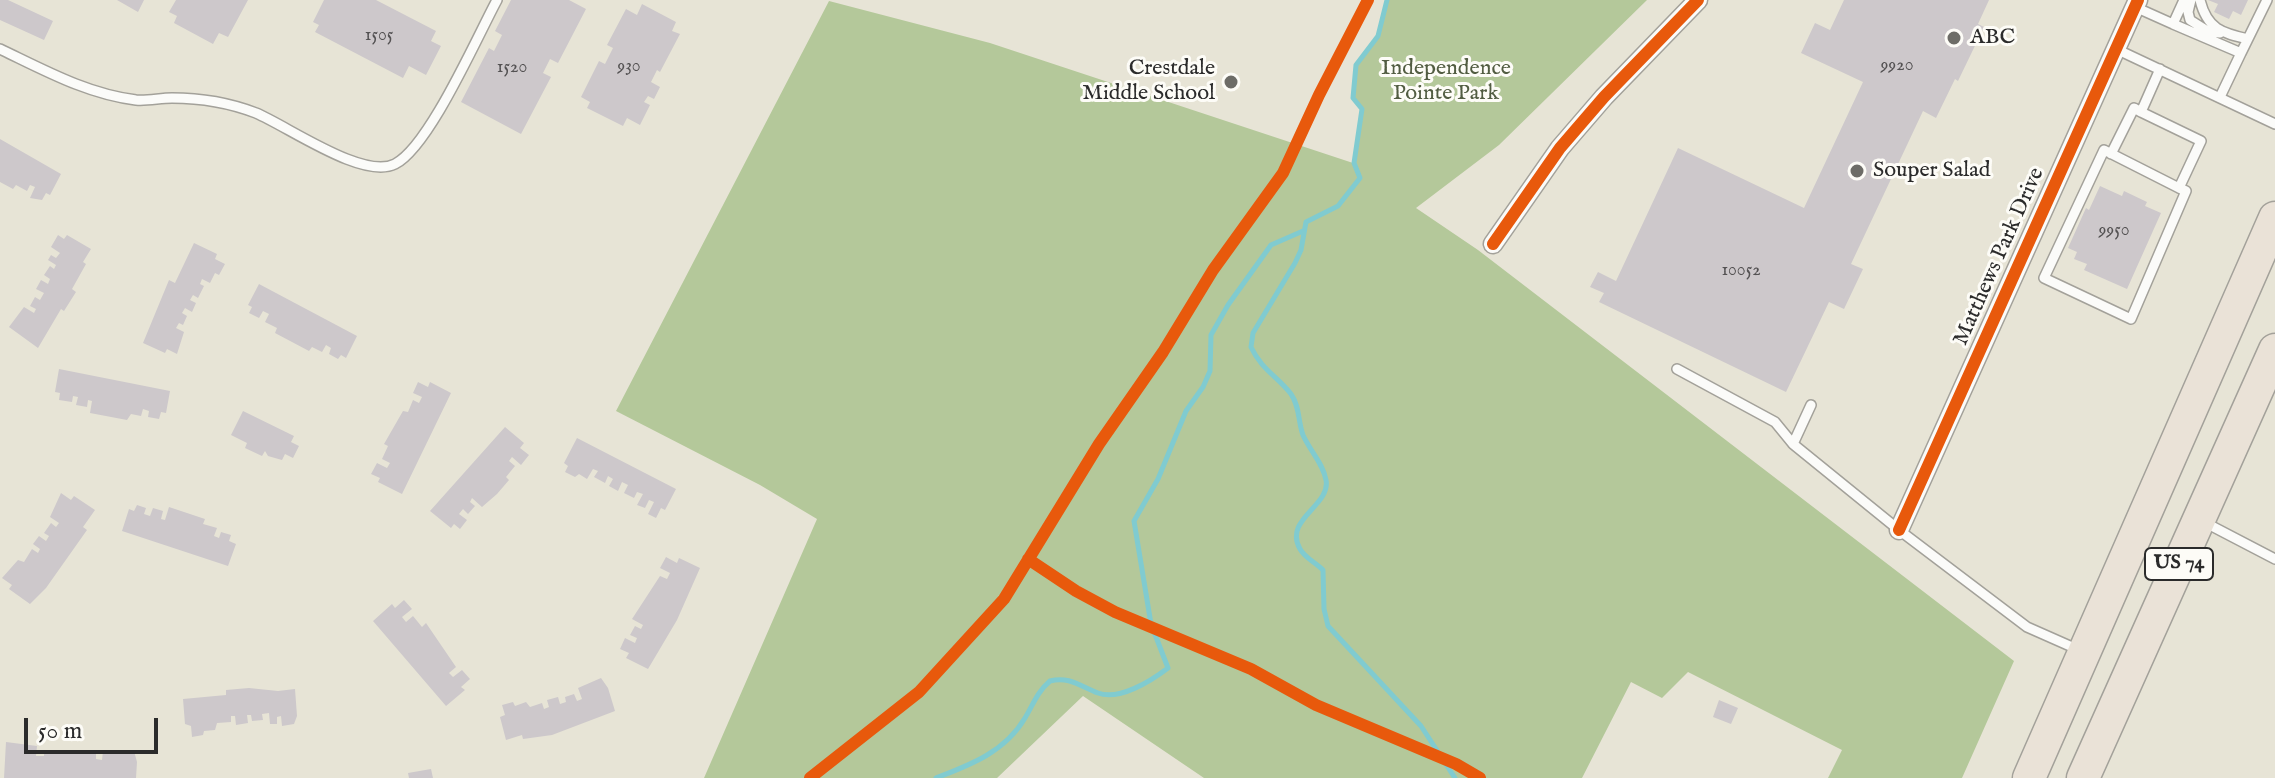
<!DOCTYPE html>
<html>
<head>
<meta charset="utf-8">
<style>
  body { margin:0 }
  #map { position:relative; width:2275px; height:778px; overflow:hidden; background:#e7e4d6; font-family:"IM FELL English",serif }
  canvas { display:block }
  .scale { position:absolute; left:24px; top:718px; width:134px; height:36px; box-sizing:border-box; border:4px solid #2b2b2b; border-top:0; padding-left:10px; font-size:24px; line-height:28px; white-space:nowrap; color:#2b2b2b; -webkit-text-stroke:6px #fdfcf7; paint-order:stroke }
</style>
</head>
<body>
<div id="map">
<canvas width="2275" height="778"></canvas>
<div class="scale">50 m</div>
</div>
<script>
const ctx = document.querySelector('canvas').getContext('2d');
ctx.lineJoin = 'round';
function fillPath(path, color) {
  ctx.fillStyle = color;
  ctx.fill(path, 'evenodd');
}
function stroke(path, color, width, dash) {
  ctx.strokeStyle = color;
  ctx.lineWidth = width;
  ctx.lineCap = dash ? 'butt' : 'round';
  ctx.setLineDash(dash || []);
  ctx.stroke(path);
}
function drawText(font, color, halo, rows, align = 'center') {
  ctx.font = font + ' "IM FELL English",serif';
  ctx.lineWidth = 6;
  ctx.setLineDash([]);
  ctx.textBaseline = 'middle';
  ctx.strokeStyle = halo;
  ctx.fillStyle = color;
  for (const [text, x, y, turn = 0] of rows) {
    ctx.save();
    ctx.translate(x, y);
    ctx.rotate((+turn || 0) * Math.PI / 180);
    ctx.textAlign = isNaN(turn) ? turn : align;
    if (halo) ctx.strokeText(text, 0, 0);
    ctx.fillText(text, 0, 0);
    ctx.restore();
  }
}
fillPath(new Path2D(`
  M1387,0H1647L1499,145L1416,208L1478,250L2014,661L1962,778H1828L1842,750L1688,672L1662,698L1631,682L1582,778H1204L1083,696L997,778H704L817,519L760,485L616,411L829,1L990,43L1353,163L1362,110L1353,98L1356,65L1378,36Z`), '#b4c89a');
stroke(new Path2D(`
  M1387,0L1378,36L1356,65L1353,98L1362,109L1354,163L1360,178L1338,206L1306,222L1301,250L1295,263L1253,333L1251,347C1261,369 1278,377 1291,394C1300,407 1298,422 1303,435C1310,451 1323,463 1326,480C1331,506 1283,519 1300,549C1305,558 1315,562 1323,570L1324,609L1328,626L1421,726L1455,778
  M936,778C970,765 1005,752 1025,718C1033,705 1037,692 1050,681C1069,676 1080,686 1098,693C1119,701 1151,681 1168,668L1151,624L1134,521L1158,479L1186,411L1203,387L1210,371L1211,335L1228,305L1271,245L1303,231`), '#80cbd0', 5);
fillPath(new Path2D(`
  M0,0H8L53,21L44,40L0,20Z
  M117,0H144L138,12Z
  M176,0H248L228,37L219,33L213,44L174,23L177,16L169,12Z
  M324,0H376L436,31L431,41L441,46L426,75L409,66L403,78L315,32L319,25L313,22Z
  M511,0H569L586,9L558,63L550,59L543,73L551,77L521,134L461,102L489,48L494,51L502,35L495,31Z
  M1844,0H1989L1978,24L1984,27L1958,81L1955,79L1936,118L1923,111L1851,264L1863,269L1844,309L1829,302L1786,392L1599,302L1604,293L1590,287L1598,272L1616,281L1678,148L1804,208L1863,82L1801,53L1815,23L1830,30Z
  M2208,0H2248L2241,15L2233,11L2229,19L2214,12L2218,4Z
  M642,4L676,22L672,31L680,34L660,72L657,70L651,82L660,87L654,99L648,96L644,102L650,105L640,125L627,118L623,126L587,108L590,102L581,97L599,61L605,64L613,48L607,45L626,9L637,15Z
  M0,139L61,174L50,195L46,193L42,200L30,198L35,187L30,185L27,191L16,185L13,189L0,182Z
  M2100,186L2122,196L2124,191L2147,202L2145,206L2161,213L2127,289L2084,270L2087,264L2074,259L2077,252L2068,248L2086,208L2089,210Z
  M58,235L64,239L67,235L91,249L83,262L86,264L72,289L76,292L64,311L61,309L38,348L9,327L24,307L34,313L36,309L30,306L35,297L40,300L44,293L36,289L41,280L48,284L50,279L44,275L50,266L54,269L56,265L48,260L51,255L56,258L60,253L51,247Z
  M194,243L217,254L215,259L225,264L219,275L215,273L210,283L202,279L200,284L204,286L198,298L193,295L190,300L196,303L192,312L185,308L182,313L187,316L183,325L179,323L176,328L184,332L177,354L167,349L165,353L143,343L169,280L175,283Z
  M259,284L357,336L346,358L341,355L338,359L329,354L331,348L326,345L322,352L312,347L309,351L275,333L277,328L265,322L269,314L263,311L259,318L249,313L252,307L248,305Z
  M59,369L170,391L166,413L161,412L159,419L148,417L149,411L143,409L141,416L131,414L127,420L90,413L92,401L88,400L87,407L76,405L78,397L73,396L72,402L59,400L60,393L55,392Z
  M418,382L428,387L430,382L451,393L402,494L378,482L380,478L371,474L377,463L387,468L390,463L382,459L388,446L384,444L403,411L408,412L413,400L419,403L422,397L413,393Z
  M243,411L294,436L291,442L299,446L293,458L285,454L282,460L268,456L265,451L262,456L245,448L247,443L231,435Z
  M505,427L524,443L520,448L529,455L521,465L512,457L509,461L515,466L506,477L509,480L497,494L482,507L472,498L470,502L475,506L468,514L463,509L459,514L467,520L460,529L454,524L451,528L430,511Z
  M577,438L676,489L665,510L661,508L656,518L648,514L654,502L649,500L645,508L637,505L643,494L637,492L634,498L624,493L628,485L622,482L618,491L609,486L613,479L608,476L605,483L594,477L598,471L593,469L587,479L579,474L575,477L565,472L568,466L564,463Z
  M61,493L71,500L74,496L95,510L83,527L87,530L46,588L30,604L9,589L12,585L2,578L18,560L24,562L32,549L38,553L40,549L33,544L39,536L46,541L49,536L44,533L51,523L56,527L59,523L50,517Z
  M137,505L146,508L144,514L150,516L153,508L163,511L161,519L165,520L169,507L205,519L203,524L217,528L214,536L219,538L221,532L231,535L229,541L236,544L228,566L122,531L129,509L134,511Z
  M666,557L677,563L679,558L700,568L677,620L648,669L626,658L629,653L620,649L625,638L635,643L637,638L630,635L635,626L641,629L643,625L632,619L660,576L667,579L670,573L660,568Z
  M404,600L412,609L402,617L406,622L413,616L422,627L426,623L456,667L449,673L453,677L462,670L470,679L461,687L465,690L446,706L373,621L392,604L395,608Z
  M601,678L608,688L615,711L552,735L523,739L522,735L506,740L500,717L505,715L502,705L513,702L515,706L526,702L530,707L542,703L544,709L549,707L547,700L558,697L560,704L566,702L565,697L574,694L577,701L582,699L578,688Z
  M249,688L278,691L295,689L297,716L294,724L282,726L281,716L277,717V724H270L269,713L262,714L263,720L252,721L251,715H247L248,723L236,725L235,716H231V722L217,723L215,730L204,731L203,735L192,737L191,726L185,724L183,699L226,695V690Z
  M1719,700L1738,708L1731,724L1713,717Z
  M6,742L37,746L36,756H44V750L96,753V759L102,760L103,751H134L137,762L136,778H4Z
  M431,769L433,778H409L408,773Z`), '#cdc8cb');
const lane = new Path2D(`
  M2184,0L2173,24L2241,53L2267,0
  M2191,0L2188,12L2190,20L2209,32L2220,33
  M2200,0C2207,29 2222,33 2248,39
  M2135,7L2173,24
  M0,49C44,70 87,94 136,100C148,101 160,98 172,98C200,98 230,103 256,113C289,127 363,180 395,164C429,147 477,37 497,0
  M2116,49L2275,124
  M2160,69L2141,112L2201,141L2179,188L2186,191L2131,319L2044,278L2104,150L2179,188
  M2220,97L2241,53
  M2111,154L2134,108L2141,112
  M1677,369L1775,422L1793,444
  M1811,405L1793,444L1899,530L2027,627L2079,650
  M2202,521L2275,559`);
const street = new Path2D(`
  M1493,244L1560,148L1604,97L1698,0
  M1899,530L2138,0`);
const highway = new Path2D(`
  M2029,778L2275,218
  M2083,778L2275,350`);
stroke(lane, '#a3a19a', 12);
stroke(street, '#a3a19a', 21);
stroke(highway, '#a3a19a', 35);
stroke(lane, '#fbfbf9', 9);
stroke(street, '#fbfbf9', 18);
stroke(highway, '#eae2d7', 32);
stroke(new Path2D(`
  M1493,244L1560,148L1604,97L1698,0
  M1899,530L2138,0
  M1028,559L1076,591L1115,612L1251,669L1316,705L1456,764L1480,778
  M810,778L919,692L1004,599L1099,444L1163,352L1213,270L1283,173L1319,95L1368,0`), '#e8590c', 12);
for (const [x, y, r, color] of [
  [1954,38,8,"#6d6c67"],
  [1231,82,8,"#6d6c67"],
  [1857,171,8,"#6d6c67"]
]) {
  const dot = new Path2D();
  dot.arc(x, y, r, 0, 2 * Math.PI);
  ctx.fillStyle = color;
  ctx.fill(dot);
  stroke(dot, '#fdfcf7', 3);
}
drawText('18px', '#545253', null, [
  ["1505",379,36],
  ["9920",1897,66],
  ["930",629,67],
  ["1520",512,68],
  ["9950",2114,231],
  ["10052",1741,271]
]);
for (const [x, y, w] of [
  [2179,564,68]
]) {
  const box = new Path2D();
  box.roundRect(x - w / 2, y - 16, w, 32, 6);
  ctx.fillStyle = '#fdfcf7';
  ctx.fill(box);
  stroke(box, '#2b2b2b', 2);
}
drawText('bold 20px', '#2b2b2b', null, [
  ["US 74",2179,564]
]);
drawText('22px', '#2b2b2b', '#fdfcf7', [
  ["ABC",1970,38],
  ["Crestdale",1215,69,"right"],
  ["Middle School",1215,94,"right"],
  ["Souper Salad",1873,171]
], 'left');
drawText('22px', '#525d42', '#fdfcf7', [
  ["Independence",1446,69],
  ["Pointe Park",1446,94]
]);
drawText('22px', '#2b2b2b', '#fdfcf7', [
  ["Matthews Park Drive",2000,257,-66]
]);
</script>
</body>
</html>
